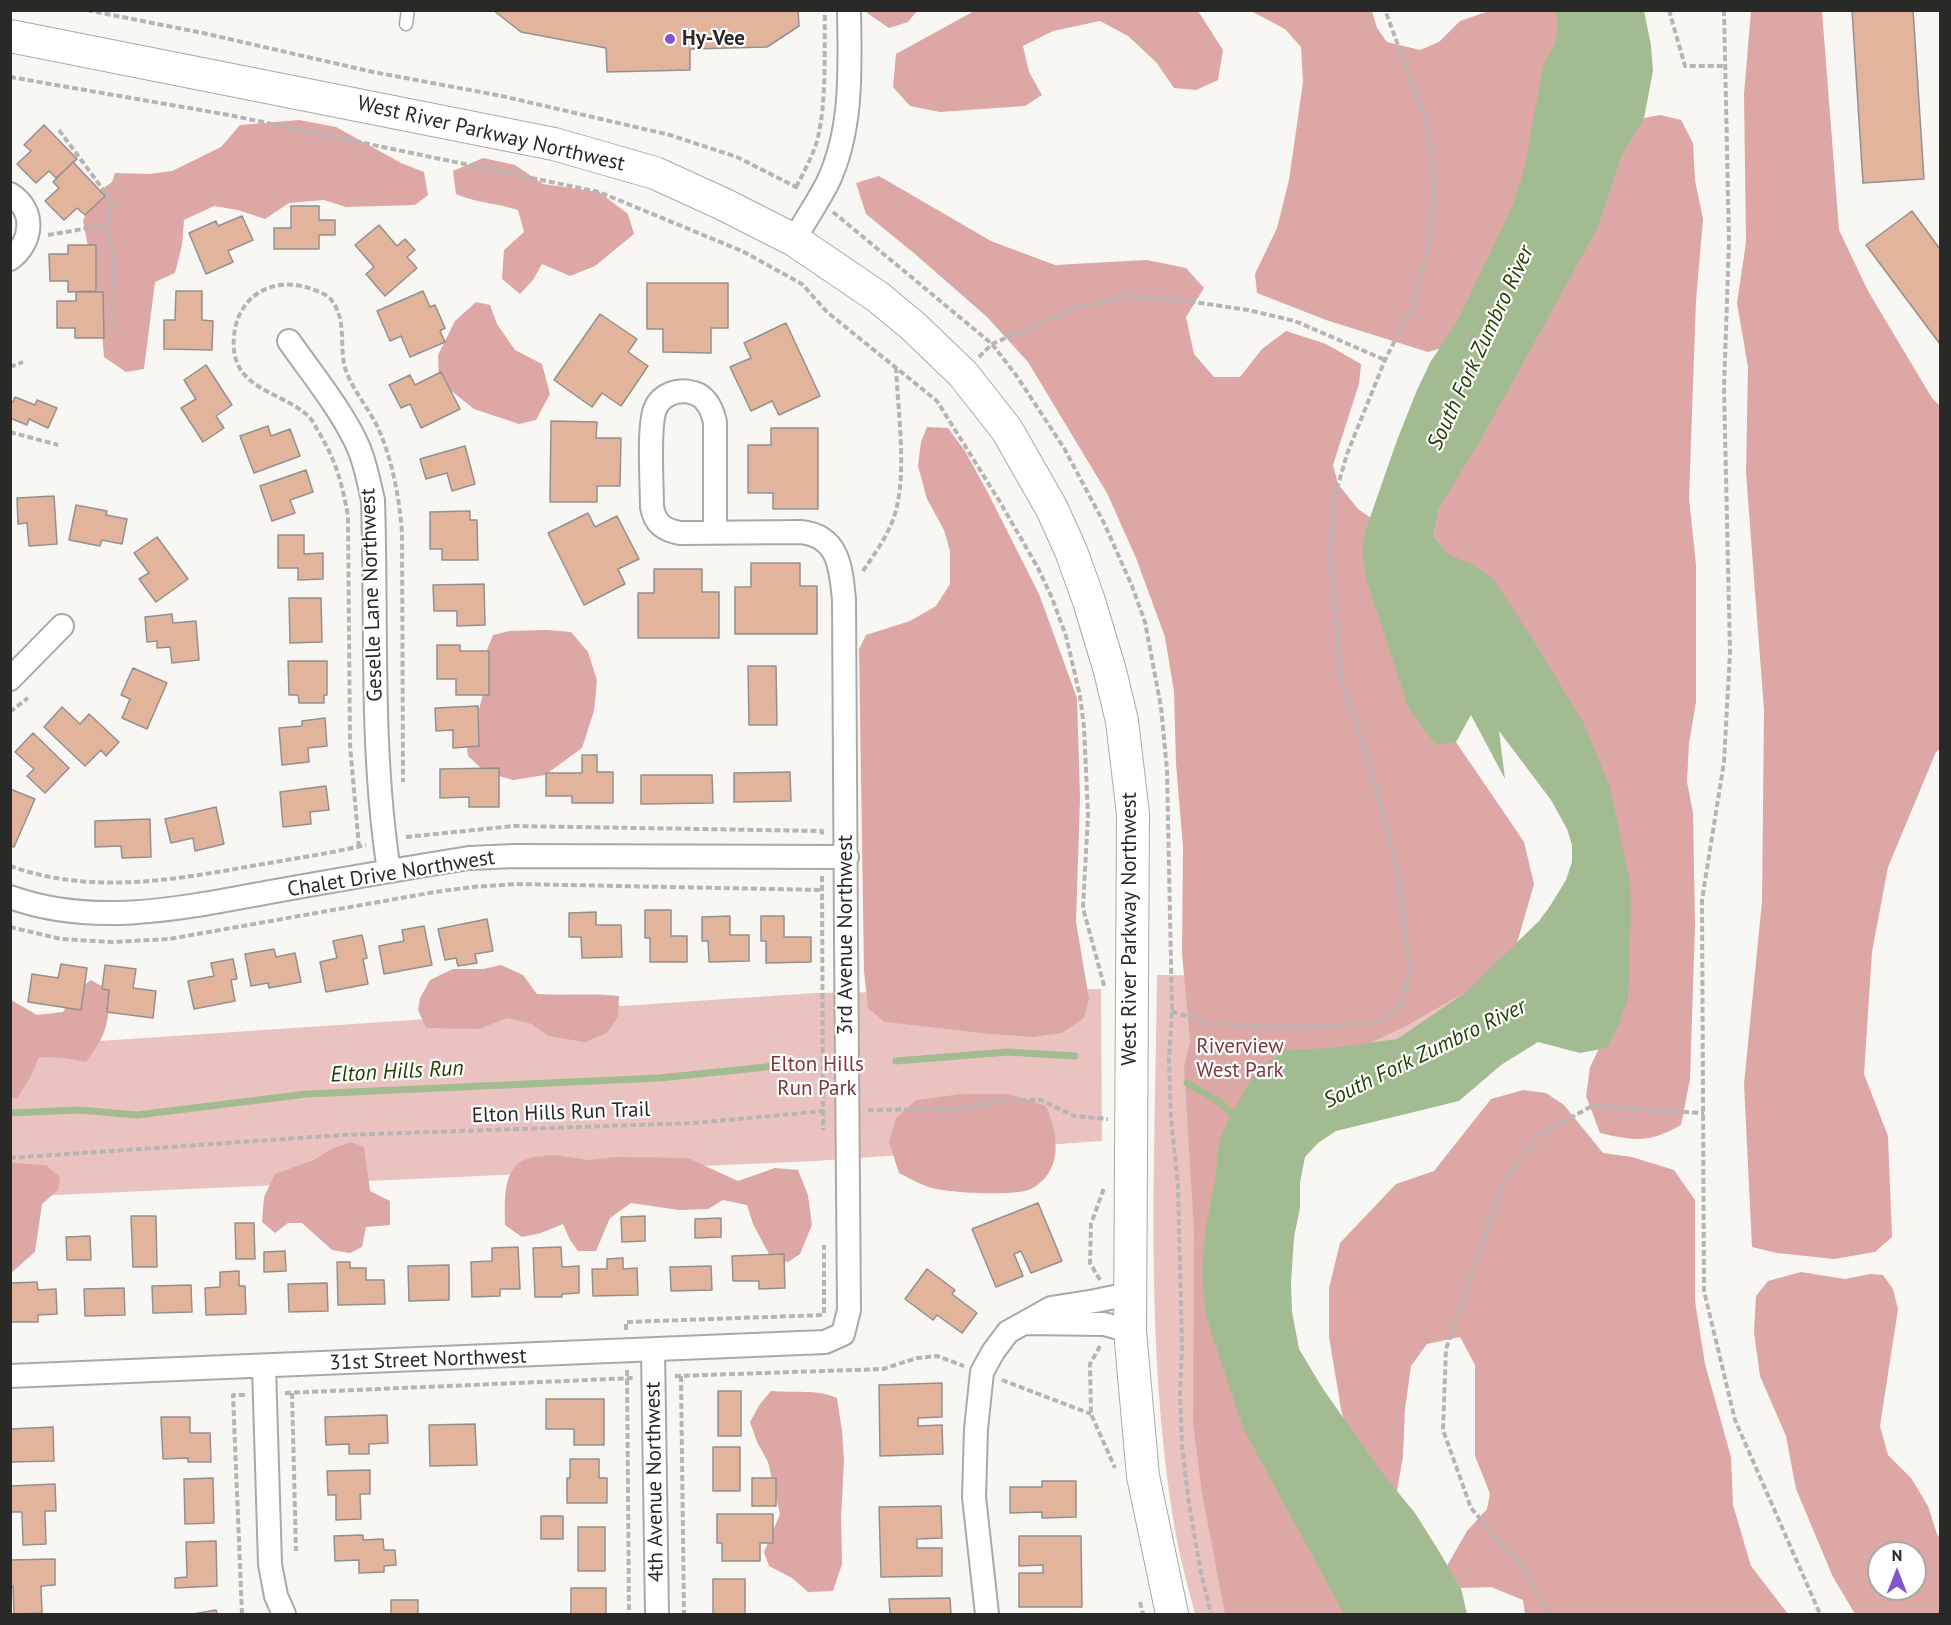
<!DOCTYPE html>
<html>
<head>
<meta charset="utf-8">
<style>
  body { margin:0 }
  #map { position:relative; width:1951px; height:1625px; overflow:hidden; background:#f9f7f4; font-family:"PT Sans",sans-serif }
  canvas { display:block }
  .frame { position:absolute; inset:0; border:12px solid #292928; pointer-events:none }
  .north { position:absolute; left:1867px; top:1541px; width:60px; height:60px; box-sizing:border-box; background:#fff; border:2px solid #a9a9a9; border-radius:50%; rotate:0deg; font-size:16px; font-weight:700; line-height:24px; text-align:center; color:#292928 }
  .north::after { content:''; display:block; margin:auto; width:21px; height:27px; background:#8054cd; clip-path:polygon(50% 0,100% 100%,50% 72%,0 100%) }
</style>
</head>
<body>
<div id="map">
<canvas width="1951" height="1625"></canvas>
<div class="frame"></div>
<div class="north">N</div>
</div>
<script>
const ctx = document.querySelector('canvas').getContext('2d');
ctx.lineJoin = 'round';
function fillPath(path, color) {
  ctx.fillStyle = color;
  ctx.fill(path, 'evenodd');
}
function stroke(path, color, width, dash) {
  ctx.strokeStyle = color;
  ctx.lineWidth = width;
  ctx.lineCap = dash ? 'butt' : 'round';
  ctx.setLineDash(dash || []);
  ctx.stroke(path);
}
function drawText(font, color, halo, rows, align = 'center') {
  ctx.font = font + ' "PT Sans",sans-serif';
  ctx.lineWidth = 4.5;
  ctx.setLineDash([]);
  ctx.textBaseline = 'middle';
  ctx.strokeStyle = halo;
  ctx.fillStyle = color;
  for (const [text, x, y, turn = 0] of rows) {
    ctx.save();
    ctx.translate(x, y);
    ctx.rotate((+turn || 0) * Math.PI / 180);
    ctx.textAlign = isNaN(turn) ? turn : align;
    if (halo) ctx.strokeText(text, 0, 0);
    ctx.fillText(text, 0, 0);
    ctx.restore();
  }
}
fillPath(new Path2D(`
  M1157,975L1563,979L1324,1100L1252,1278L1399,1614H1195C1188,1587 1180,1559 1175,1530C1144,1349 1155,1159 1157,975Z
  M1101,989L1102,1141L815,1161L11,1197L10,1047L815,993Z`), '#eac3c1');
fillPath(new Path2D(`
  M976,10L1198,11L1223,50L1218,80L1196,90L1174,88L1156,62L1128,36L1100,21L1053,31L1023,46L1029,72L1042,95L1025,106L940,112L910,106L893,87L896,54Z
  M867,11V10L917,11L908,22L889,28L867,13Z
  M1251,11H1372L1377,28L1387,42L1420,50L1439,42L1460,21L1489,11H1569L1590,18L1459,343L1428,352L1326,320L1257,293L1255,274L1277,228L1289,180L1303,82L1301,47L1285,29Z
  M1751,11H1822L1839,230L1868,291L1932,398L1940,406V749L1936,752L1888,867L1872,952L1864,1074L1888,1136L1892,1237L1875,1252L1834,1259L1777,1253L1752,1247L1744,1084L1762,901L1764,710L1746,473L1748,367L1737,303L1746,242L1744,94Z
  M1660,115L1681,120L1693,143L1695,180L1703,219L1696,301L1689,498L1696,565V702L1689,743L1687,782L1693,813L1695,925L1690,1079L1681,1125C1649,1143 1635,1141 1600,1133L1586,1096L1590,1067L1606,1034L1623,917L1462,573L1434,536L1439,508L1614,147L1644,118Z
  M299,120L336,127L401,163L424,172L428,195L415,205L346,207L324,200L289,203L265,219L238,210L214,206L184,220L182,245L175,273L155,282L144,369L126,372L104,357L100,306L83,221L93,196L112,182L115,173L149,174L172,171L221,147L240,125Z
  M483,158L515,165L543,184L599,192L628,214L634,234L595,266L570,276L542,264L533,280L520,294L502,279L504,250L524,232L518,210C497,203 476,203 456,194L453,171Z
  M879,176L991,241L1055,265L1147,260L1186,268L1204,288L1186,317L1194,354L1214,377H1240L1262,349L1286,331L1326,344L1361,364L1359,384L1333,465L1338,484L1358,509L1378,523L1438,732L1456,742L1524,842L1534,884L1513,957L1466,992L1406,1026L1345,1055L1248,1152L1358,1614H1225L1202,1493L1193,1423L1194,1230L1184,1067L1190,1041L1182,953L1183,847L1176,764L1174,692L1165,637L1136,558L1107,493L1028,362L987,317L915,254L866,214L856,183Z
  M476,302L490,305L497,324L515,350L542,364L550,394L536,420L519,424L474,409L439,381L438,355L455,321Z
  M927,427L948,428L965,451L987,491L1039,594L1077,698L1080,798L1076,922L1089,999L1084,1018L1062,1033L1033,1037L991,1034L885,1022L868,1008L864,971L859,649L866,635L910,621L936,606L950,584V551L944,530L927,499L918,466L921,442Z
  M547,630L571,632L588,652L597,680L594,711L582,748L545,775L513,780L485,772L468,756L465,732L478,713L487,680L485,655L493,635L509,631Z
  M501,965L523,975L537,994C565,996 592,993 619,996L618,1017L607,1033L585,1042L548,1036L532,1024L507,1018L479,1029L426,1028L418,1010L420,998L430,980L453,969H483Z
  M91,980L110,991C108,1026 107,1034 86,1062L63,1058L39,1057L30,1078L17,1098H11V1000L37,1015L63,1012L78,990Z
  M1523,1090L1546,1093L1564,1105L1603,1153L1632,1157L1674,1170L1695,1200V1301L1705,1364L1731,1457L1733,1505L1751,1566L1788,1614H1525L1523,1600L1491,1587L1461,1588L1447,1566L1467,1531L1487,1509L1490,1494L1475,1456V1365L1460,1337L1427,1344L1411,1366L1405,1409L1403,1456L1396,1497L1358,1474L1341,1409L1329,1337V1288L1340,1243L1396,1184L1434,1171L1491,1099Z
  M962,1094H1008L1046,1106C1058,1133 1064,1169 1033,1188C1018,1197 951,1193 932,1188C921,1185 909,1178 899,1173L889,1142L896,1118L916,1100Z
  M351,1142L364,1147L370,1191L390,1201V1225L366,1227L362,1247L350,1253L332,1250L302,1223H288L275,1233L262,1222L264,1197L275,1174L314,1160L331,1149Z
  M554,1155L589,1160L617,1157L688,1158L738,1181L775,1168L798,1170L808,1195L812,1225L800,1254L788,1262L771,1258L753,1224L747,1205L723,1200L708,1209L679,1210L631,1203L610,1218L596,1251H578L570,1240L563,1224L541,1233L522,1237L505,1225C505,1202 501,1165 530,1158C537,1156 546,1156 554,1155Z
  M11,1163L46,1165L60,1177L58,1190L42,1204L35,1252L11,1273Z
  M1801,1272L1845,1279L1870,1274L1883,1275L1893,1289L1898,1309L1880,1426L1888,1455L1911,1478L1928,1506L1937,1534L1940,1537V1614H1855L1833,1577L1796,1489L1786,1436L1760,1376L1754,1332L1756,1296L1768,1281ZM1879,1553H1915V1589H1879Z
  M771,1391C792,1393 819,1389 837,1398L842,1431L844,1461L841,1517L842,1564L833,1591L808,1592L792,1578L769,1566L764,1552L780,1514L768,1462L757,1442L750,1422L760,1404Z`), '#dda7a5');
fillPath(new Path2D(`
  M1555,11H1644L1651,45L1653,71L1644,118L1622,155L1598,227L1480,441L1439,508L1434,536L1448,554L1472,564L1493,579L1534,641L1584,724L1610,787L1630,881L1631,910L1628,999L1617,1029L1606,1048L1580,1053L1538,1042L1501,1065L1459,1101L1336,1131L1318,1143L1305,1157L1300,1183V1208L1294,1237L1291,1284L1292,1312L1299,1349L1323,1389L1383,1474L1415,1513L1437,1548L1461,1588L1467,1614H1344L1244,1430L1206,1316L1202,1270L1206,1226L1215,1179L1219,1142L1227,1122L1250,1081L1262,1066L1285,1050L1331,1048L1397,1039L1466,992L1539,921L1550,906L1566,880L1572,862V845L1567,829L1551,800L1499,731L1505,779L1471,715L1456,742L1436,745L1409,709L1365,576L1363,550L1364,535L1396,443L1417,390L1431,361L1457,322L1513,205L1525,166L1543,66L1555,43L1558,22Z`), '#a3bb91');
stroke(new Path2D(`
  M896,1061L1008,1052L1075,1056
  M1187,1083L1218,1101L1237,1118
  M10,1113L79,1110L137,1115L307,1094L659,1078L786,1065`), '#a3bb91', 7);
const building = new Path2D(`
  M493,10H798L799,26L767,47L690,49V70L607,72L606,48L521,32Z
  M1852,10H1913L1924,179L1863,183Z
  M44,125L77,159L56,178L49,171L36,183L17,164L31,151L24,145Z
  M73,162L105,196L85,215L77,208L64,220L45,201L59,188L53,182Z
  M291,206H319V220H335V235H319V249H274V228H291Z
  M1912,211L1940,249V344L1866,245Z
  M242,216L253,240L228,251L233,262L206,274L189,233L216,221L218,226Z
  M379,225L397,246L405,239L415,250L407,257L417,268L385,296L366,274L374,267L355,245Z
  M68,245H96V291L68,292V281H50L49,254H68Z
  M647,283H728V328H711V353L663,352V329H647Z
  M176,291H202V320L213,321L212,350L164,349V320H175Z
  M423,291L430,307L435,305L445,328L440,331L445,342L410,357L401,336L390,341L377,311Z
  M76,292H103L104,338H75V328H57V301H76Z
  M600,314L637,339L628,352L648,366L621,406L602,393L592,407L554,380Z
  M786,323L820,396L779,415L772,401L751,411L730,367L751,358L744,343Z
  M206,365L232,405L216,416L224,428L203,442L181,408L196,399L184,380Z
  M441,372L460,409L421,428L410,404L401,408L389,385L410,375L415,385Z
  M15,397L35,405L37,400L57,408L48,428L29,419L27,425L10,418V401L13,402Z
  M551,421L597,422L596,438H621L620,486H597V502H550Z
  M268,426L271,436L290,429L300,456L254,473L240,436Z
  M771,428H818V509H773V493H748V445H771Z
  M465,446L475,484L452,491L447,473L426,479L420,459Z
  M306,470L313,492L290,500L295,513L272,521L260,486Z
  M54,496L57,544L29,546L27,523L18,524L17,498Z
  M76,505L107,511L106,515L127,519L122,544L102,540L100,546L69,540Z
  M470,511V520H477L478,560H442V549H430V512Z
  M588,513L595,527L617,516L639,559L618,569L625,584L584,605L548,533Z
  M278,535H304V554L323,553V579L298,580V568H278Z
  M157,537L188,579L156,602L139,579L149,573L134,553Z
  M751,563H800V586H817V634H735V587H751Z
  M654,569H702V592H719V638H638V593H654Z
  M484,584L485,625L457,626V611H434L433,585Z
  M289,598H321L322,642L290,643Z
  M172,614L173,623L196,621L199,660L172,663L170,647L157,648V641L147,642L145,617Z
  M437,645H460V651H489V695H456V679H437Z
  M288,661H327V695H324V703H299L298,695H289Z
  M748,666H776L777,725H749Z
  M133,668L167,683L147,729L122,718L130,699L121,695Z
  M478,706L479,746L453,748V730L436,731L435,708Z
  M62,707L80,724L89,714L119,742L106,756L101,750L85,766L44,727Z
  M325,718L327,746L308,748L309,762L282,765L279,728L302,726V721Z
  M33,733L69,768L45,793L27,776L34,769L15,752Z
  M582,755H597V772H613V803H572V796H546V773H582Z
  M499,768V807H469V797L440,798V769Z
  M790,772L791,801L734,802V773Z
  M641,775H712L713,803L641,804Z
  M326,786L329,810L310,812L311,824L283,827L280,792Z
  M10,789L35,799L14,847L10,846Z
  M216,807L224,844L195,851L193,838L171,843L165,819Z
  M150,819L151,857L122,858L121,846L95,847V821Z
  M645,910H671V936H687V962H650V938H645Z
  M596,912V925H621L622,957L582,958L581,937H569V913Z
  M730,916V935H749V961L709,962L708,941H702V917Z
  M761,916H784V937H811V962L766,963V941H761Z
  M487,919L493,951L475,954L477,963L458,966L456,958L445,960L438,929Z
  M424,926L432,965L384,974L379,946L404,941L402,930Z
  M362,935L367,958L363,959L368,984L326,992L320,962L337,958L333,941Z
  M274,949L276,957L295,953L301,982L269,988L268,983L251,986L245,954Z
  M233,959L237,979L231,980L235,1001L194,1009L188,981L214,976L211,963Z
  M61,964L87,968L81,1010L28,1002L32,974L58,978Z
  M105,965L136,969L133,988L156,991L153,1018L107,1012L109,990L102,989Z
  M1038,1203L1062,1261L1031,1273L1021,1251L1014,1254L1023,1276L996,1287L972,1229Z
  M131,1216H156L157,1267H133Z
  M645,1216V1241L622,1242L621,1217Z
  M721,1218V1237L695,1238V1219Z
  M235,1223H254L255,1259H236Z
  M90,1236L91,1260H67L66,1237Z
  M518,1247L520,1289H500V1296L472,1297L471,1262L492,1261V1248Z
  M561,1247L562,1267L579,1266V1293L562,1294V1297H535L533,1248Z
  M285,1251L286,1271L264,1272V1252Z
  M784,1254L785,1288L759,1289V1281H733L732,1256Z
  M623,1258V1269L637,1268L638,1295L593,1296L592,1269H607V1259Z
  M337,1262H350V1268H366V1280H384L385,1304L338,1305Z
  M449,1265V1300L409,1301L408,1266Z
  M711,1266L712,1290L671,1291L670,1267Z
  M927,1269L955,1290L952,1294L977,1313L962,1333L937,1315L933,1320L905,1299Z
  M239,1271V1286H245L246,1314L206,1315L205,1288L220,1287V1272Z
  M37,1282L38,1290L56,1289L57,1314L38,1315V1322H11L10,1283Z
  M327,1283L328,1311L289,1312L288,1284Z
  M191,1285L192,1312L153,1313L152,1286Z
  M124,1288L125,1315L85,1316L84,1289Z
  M942,1383V1417L918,1418V1426L942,1425L943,1454L880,1456L879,1385Z
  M718,1391H741V1436H718Z
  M546,1399H604V1445H574V1429H546Z
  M387,1415L388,1443L369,1444V1454H349V1444L326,1445L325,1417Z
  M161,1417H190V1433H210L211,1462H188V1458L163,1459Z
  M475,1424L477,1465L430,1466L429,1425Z
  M53,1427L54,1461L10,1462V1429Z
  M713,1447H740V1491H713Z
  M570,1459H599V1478H607V1503H567V1478H570Z
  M370,1470V1494H360L361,1519L336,1520V1495H328L327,1471Z
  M213,1478L214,1523L185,1524L184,1479Z
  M752,1478H776V1506H752Z
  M1042,1481H1076V1517L1042,1518V1512L1010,1513V1487H1042Z
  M55,1484L56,1511H45L46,1544L23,1545L22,1512H10V1486Z
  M941,1506L942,1538L917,1539V1548H942V1576L881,1577L879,1507Z
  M717,1514H773V1543H760V1561H722V1543H717Z
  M541,1516H563V1539H541Z
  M578,1527H605V1571H578Z
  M363,1535V1540L383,1539L384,1550H395L396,1565L384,1566V1572L359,1573V1560L335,1561L334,1536Z
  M1019,1536H1081L1082,1607H1019V1573H1043V1565L1019,1566Z
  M216,1541L217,1586L175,1588V1578L187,1577L186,1542Z
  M55,1559V1585L41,1586L42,1613L14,1614L13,1586L10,1587V1560Z
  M713,1579H745V1614H713Z
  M571,1588H606V1614H571Z
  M950,1598L951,1614H890L889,1599Z
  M391,1600H418V1614H391Z
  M216,1610L217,1614H193Z`);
fillPath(building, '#e3b49c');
stroke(building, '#93908f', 1.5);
const lane = new Path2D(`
  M406,24L408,10`);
const street = new Path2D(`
  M10,194C36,210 33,242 10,259
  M794,240C805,221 817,203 827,184C853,131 850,68 849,10
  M289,341C312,374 345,414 360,451C366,467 369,483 373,500C377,624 370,748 389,871
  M10,679L62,626
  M10,897C98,929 192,906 281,890C343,879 406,868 469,858L515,856L847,857
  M1025,1323L1104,1324L1130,1331
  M653,1350L657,1614
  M264,1367L270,1564L276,1596L284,1614
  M10,1376L825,1342L843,1334L849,1310C846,1073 846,837 844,600C841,568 839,536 801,532L680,533C664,530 655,524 652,507C652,484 648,428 655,409C661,394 679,388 694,393C707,397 712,409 715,422V532
  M987,1614L974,1497L976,1429L982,1372L993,1352L1008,1332L1051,1308L1095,1301L1129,1294`);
const secondary = new Path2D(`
  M10,36L554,144L655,173L723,204L794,240L878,297L913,326L963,374L1007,430L1052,509L1071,551L1089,601L1110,671L1122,721L1133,814L1130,1331L1143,1476L1172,1614`);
stroke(lane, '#aba9a6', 15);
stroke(street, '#aba9a6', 26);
stroke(secondary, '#aba9a6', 34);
stroke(new Path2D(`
  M87,10L203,33L373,72L502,96L670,135L737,157L800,189
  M1669,10L1685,66H1727
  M1724,10L1729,242L1724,387L1730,652L1724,762L1702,900L1704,1291L1735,1420L1820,1614
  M10,77L229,115L599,192L742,251L802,284L827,312L937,401L1000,502L1038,568L1052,598L1066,636L1080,696L1084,727L1088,815L1083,908L1105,989
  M59,130L113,203L106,225L113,252L112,328
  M796,187C804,172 812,157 817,141C827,103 824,50 825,10
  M833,212L992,344L1016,375L1064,448L1104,523L1132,586L1145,622L1161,707L1167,770L1172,1011L1169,1059L1171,1118L1178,1186L1182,1347L1180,1394L1182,1446L1189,1504L1201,1573L1211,1614
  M48,235L106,225
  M979,357L992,344L1080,306L1129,296L1187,301L1248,310L1295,321L1385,360
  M10,367L23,362
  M10,432L58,445
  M863,571C876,552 892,530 897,506C906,468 898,409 896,369
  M10,712L28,698
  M406,837L514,826L822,831V836
  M359,847L350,745L348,516C342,483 336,460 318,431C315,426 313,420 308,416C284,393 238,390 234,350C230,304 265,274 309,288C316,291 328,294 332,301C348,322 338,348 346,371C354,392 370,410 379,430C393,463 399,497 402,532L403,782
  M10,866C94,896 178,879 263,864C297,858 332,853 366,845
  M822,876L823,1130
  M10,927L61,939L113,942L169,939L435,892L472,887L516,884L822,890
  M1172,1011L1206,1023L1282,1028L1381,1022L1403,1002L1410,969L1399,879L1374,779L1341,678L1330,551L1334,499L1347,454L1385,360L1413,305L1429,243L1435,181L1426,120L1385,10
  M868,1110L952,1109L1009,1100H1041L1074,1116L1108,1119
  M10,1158L343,1135L695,1123L824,1111
  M1100,1280L1090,1263L1091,1224L1104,1188
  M824,1313V1245
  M626,1330V1322L824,1315
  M1100,1346L1090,1364L1091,1414L1115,1468
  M627,1370L629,1614
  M675,1376L883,1369L917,1358L937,1356L964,1366
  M681,1376L684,1614
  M1002,1380L1091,1414
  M285,1393L634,1378
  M292,1393L296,1551
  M1140,1602L1143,1614
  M242,1614L233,1395H245
  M1549,1614L1528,1574L1471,1508L1443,1430L1446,1349L1476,1264L1501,1186L1539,1135L1594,1105L1638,1110L1704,1113`), '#b7b5b3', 4, [6, 3]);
stroke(lane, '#fff', 12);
stroke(street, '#fff', 22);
stroke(secondary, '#fff', 32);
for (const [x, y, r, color] of [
  [670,39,6,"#8054cd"]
]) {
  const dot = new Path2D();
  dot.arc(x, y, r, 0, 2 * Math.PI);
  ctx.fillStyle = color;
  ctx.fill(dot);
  stroke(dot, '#fff', 2);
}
drawText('bold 21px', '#292928', '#fff', [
  ["Hy-Vee",682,39]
], 'left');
drawText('21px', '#292928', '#fff', [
  ["West River Parkway Northwest",491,134,13],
  ["Geselle Lane Northwest",372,595,-92],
  ["Chalet Drive Northwest",391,874,-9],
  ["West River Parkway Northwest",1130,929,-90],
  ["3rd Avenue Northwest",846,935,-90],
  ["Elton Hills Run Trail",561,1113,-2],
  ["31st Street Northwest",428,1360,-2],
  ["4th Avenue Northwest",655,1482,-91]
]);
drawText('21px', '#7c3839', '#fff', [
  ["Riverview",1240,1047],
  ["West Park",1240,1071],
  ["Elton Hills",817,1065],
  ["Run Park",817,1089]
]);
drawText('italic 22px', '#234000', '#fff', [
  ["South Fork Zumbro River",1481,348,-65],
  ["South Fork Zumbro River",1425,1054,-26],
  ["Elton Hills Run",397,1072,-3]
]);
</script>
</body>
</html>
